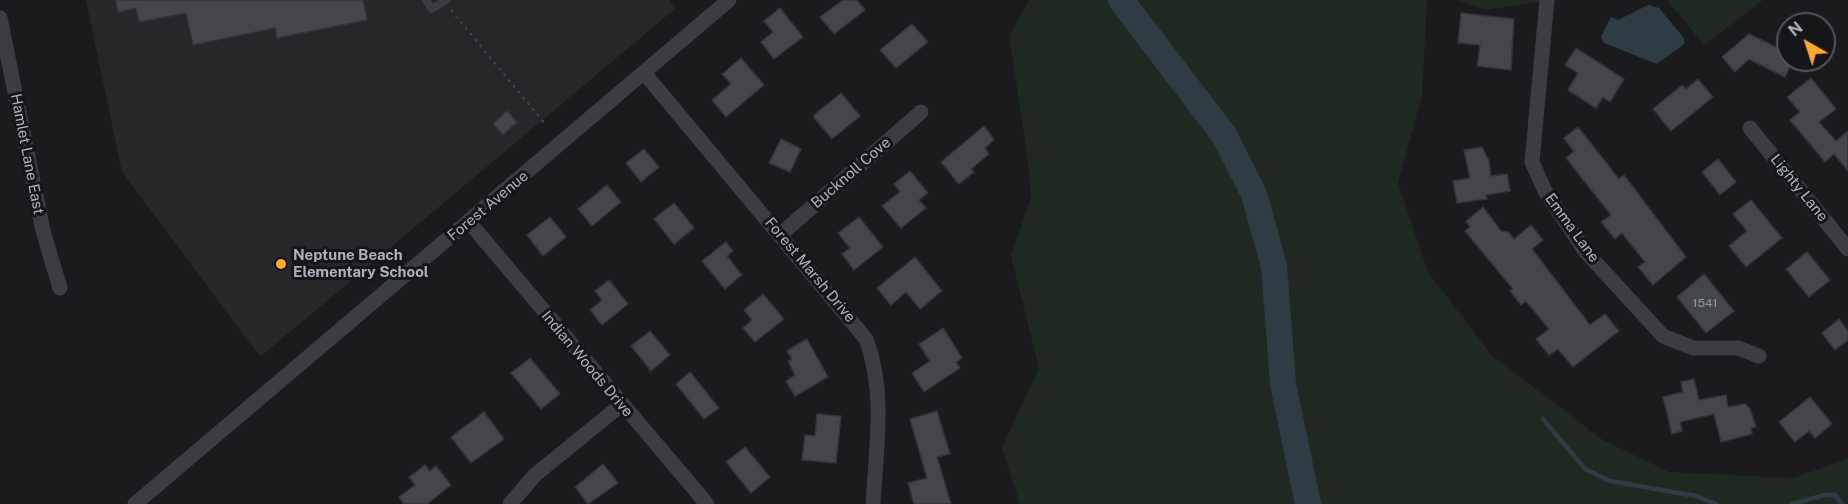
<!DOCTYPE html>
<html>
<head>
<meta charset="utf-8">
<style>
  body { margin:0 }
  #map { position:relative; width:1848px; height:504px; overflow:hidden; background:#1b1b1d; font-family:"Public Sans",sans-serif }
  canvas { display:block }
  .north { position:absolute; left:1776px; top:12px; width:60px; height:60px; box-sizing:border-box; background:#161618; border:2px solid #52555a; border-radius:50%; rotate:321deg; font-size:16px; font-weight:700; line-height:24px; text-align:center; color:#acb3be }
  .north::after { content:''; display:block; margin:auto; width:21px; height:27px; background:#ffa931; clip-path:polygon(50% 0,100% 100%,50% 72%,0 100%) }
</style>
</head>
<body>
<div id="map">
<canvas width="1848" height="504"></canvas>
<div class="north">N</div>
</div>
<script>
const ctx = document.querySelector('canvas').getContext('2d');
ctx.lineJoin = 'round';
function fillPath(path, color) {
  ctx.fillStyle = color;
  ctx.fill(path, 'evenodd');
}
function stroke(path, color, width, dash) {
  ctx.strokeStyle = color;
  ctx.lineWidth = width;
  ctx.lineCap = dash ? 'butt' : 'round';
  ctx.setLineDash(dash || []);
  ctx.stroke(path);
}
function drawText(font, color, halo, rows, align = 'center') {
  ctx.font = font + ' "Public Sans",sans-serif';
  ctx.lineWidth = 6;
  ctx.setLineDash([]);
  ctx.textBaseline = 'middle';
  ctx.strokeStyle = halo;
  ctx.fillStyle = color;
  for (const [text, x, y, turn = 0] of rows) {
    ctx.save();
    ctx.translate(x, y);
    ctx.rotate((+turn || 0) * Math.PI / 180);
    ctx.textAlign = isNaN(turn) ? turn : align;
    if (halo) ctx.strokeText(text, 0, 0);
    ctx.fillText(text, 0, 0);
    ctx.restore();
  }
}
fillPath(new Path2D(`
  M86,0H669L676,8L260,357L122,172Z`), '#27272a');
fillPath(new Path2D(`
  M1029,0H1427L1422,95L1398,183L1428,272L1491,355L1603,440L1669,472L1793,478L1848,459V504H1020L1002,448L1039,368L1011,255L1031,198L1027,153L1009,36Z
  M1458,0H1552L1486,10Z
  M1667,0H1763L1704,45Z`), '#202921');
fillPath(new Path2D(`
  M1648,5L1659,8L1684,38V44L1657,64L1604,43L1601,37L1611,17L1618,20Z`), '#2f3c43');
stroke(new Path2D(`
  M1543,419L1585,469L1610,481L1696,496L1716,504
  M1792,504L1825,495H1835L1842,504`), '#2f3c43', 4.5);
stroke(new Path2D(`
  M1121,0L1224,135L1254,194L1274,266L1283,384L1308,504`), '#2f3c43', 26);
const building = new Path2D(`
  M116,0H363L367,20L277,38L275,28L193,45L186,13L139,22L136,8L118,12Z
  M843,0H857L865,10L834,34L820,17Z
  M780,8L803,37L774,59L761,42L773,32L764,21Z
  M1461,13L1514,19L1511,70L1477,66L1480,45L1458,43Z
  M912,24L928,42L896,68L880,50Z
  M1749,34L1788,53V60H1793L1785,77L1749,59L1735,72L1722,57Z
  M1576,48L1624,79L1610,102L1603,97L1596,108L1568,90L1578,73L1565,65Z
  M741,58L764,85L726,117L712,100L731,84L722,74Z
  M1811,78L1836,109L1819,122L1836,141L1848,131V171L1834,154L1825,162L1790,120L1800,112L1787,97Z
  M1698,79L1713,97L1671,131L1653,109L1682,85L1686,89Z
  M841,93L860,116L832,139L813,116Z
  M507,111L517,122L503,135L493,124Z
  M984,126L994,140L985,148L989,154L971,169L974,172L959,184L941,162Z
  M1578,127L1619,179L1624,175L1686,257L1653,285L1638,267L1645,262L1622,233L1615,239L1601,222L1611,215L1566,158L1574,151L1564,138Z
  M781,139L801,149L790,172L769,163Z
  M1482,147L1489,161L1491,176L1507,174L1510,191L1486,195L1487,199L1457,203L1453,181L1470,178L1464,150Z
  M644,149L659,167L641,182L626,163Z
  M1718,159L1736,182L1720,195L1702,172Z
  M910,171L928,193L919,200L926,208L901,228L882,206L900,192L894,184Z
  M607,185L621,202L592,226L578,209Z
  M1751,200L1782,238L1746,267L1729,246L1747,231L1733,214Z
  M674,203L694,228L674,244L654,219Z
  M1483,207L1501,231L1508,232L1514,239L1531,225L1543,240L1532,249L1590,325L1605,314L1619,331L1573,367L1558,349L1549,355L1536,339L1549,329L1526,301L1521,305L1510,291L1513,289L1465,231L1470,227L1466,221Z
  M550,217L566,237L543,256L527,235Z
  M859,217L883,247L854,270L842,254L850,248L838,233Z
  M726,242L733,251L727,256L742,275L725,289L702,261Z
  M1807,252L1830,280L1809,297L1786,269Z
  M915,257L942,291L920,309L906,292L891,305L877,288Z
  M1704,274L1734,311L1706,333L1677,297Z
  M609,280L628,304L602,325L590,310L602,300L595,291Z
  M763,294L784,319L755,342L743,328L752,320L744,310Z
  M1839,319L1848,331V340L1835,350L1822,333Z
  M943,328L962,358L956,362L960,368L924,392L912,373L930,361L919,344Z
  M650,331L670,355L651,371L631,346Z
  M807,339L828,377L795,396L786,381L795,375L788,361L792,359L787,351Z
  M530,358L560,394L541,409L511,373Z
  M690,372L719,408L704,419L676,384Z
  M1694,379L1699,400L1726,395L1728,407L1745,404L1750,409L1756,427L1751,428L1752,434L1721,442L1714,414L1680,422L1682,431L1672,434L1663,397L1683,392L1681,382Z
  M1810,397L1832,424L1815,438L1809,431L1795,442L1779,422Z
  M937,411L950,454L937,457L951,504H914L908,483L927,478L910,419Z
  M484,412L504,439L471,463L451,437Z
  M817,414L841,416L836,463L802,460L805,435L815,436Z
  M745,447L770,477L751,493L726,462Z
  M603,464L618,483L588,504L575,487Z
  M425,465L430,471L436,466L451,485L427,504H404L399,497L415,485L409,477Z`);
fillPath(building, '#45464a');
stroke(building, '#34353a', 1.5);
stroke(new Path2D(`
  M451,10L545,124`), '#41444a', 2, [3, 4.5]);
stroke(new Path2D(`
  M426,0L432,9L446,0`), '#3b3d43', 8);
stroke(new Path2D(`
  M1547,0L1532,162L1545,191L1586,252L1663,336L1693,348H1738L1759,356
  M0,18L43,231L60,288
  M645,74L866,339C886,391 876,449 873,504
  M1750,128L1848,249
  M469,222L707,504
  M781,234L921,112
  M135,504L729,0
  M510,504L535,475L621,405`), '#3b3d43', 15);
for (const [x, y, r, color] of [
  [281,264,6,"#ffa931"]
]) {
  const dot = new Path2D();
  dot.arc(x, y, r, 0, 2 * Math.PI);
  ctx.fillStyle = color;
  ctx.fill(dot);
  stroke(dot, '#161618', 2);
}
drawText('12px', '#9298a1', null, [
  ["1541",1705,303]
]);
drawText('15px', '#acb3be', '#161618', [
  ["Hamlet Lane East",27,154,79],
  ["Bucknoll Cove",851,173,-41],
  ["Lighty Lane",1799,188,51],
  ["Forest Avenue",488,206,-40],
  ["Emma Lane",1572,228,54],
  ["Forest Marsh Drive",810,270,50],
  ["Indian Woods Drive",587,364,50]
]);
drawText('bold 15px', '#acb3be', '#161618', [
  ["Neptune Beach",293,255],
  ["Elementary School",293,272]
], 'left');
</script>
</body>
</html>
